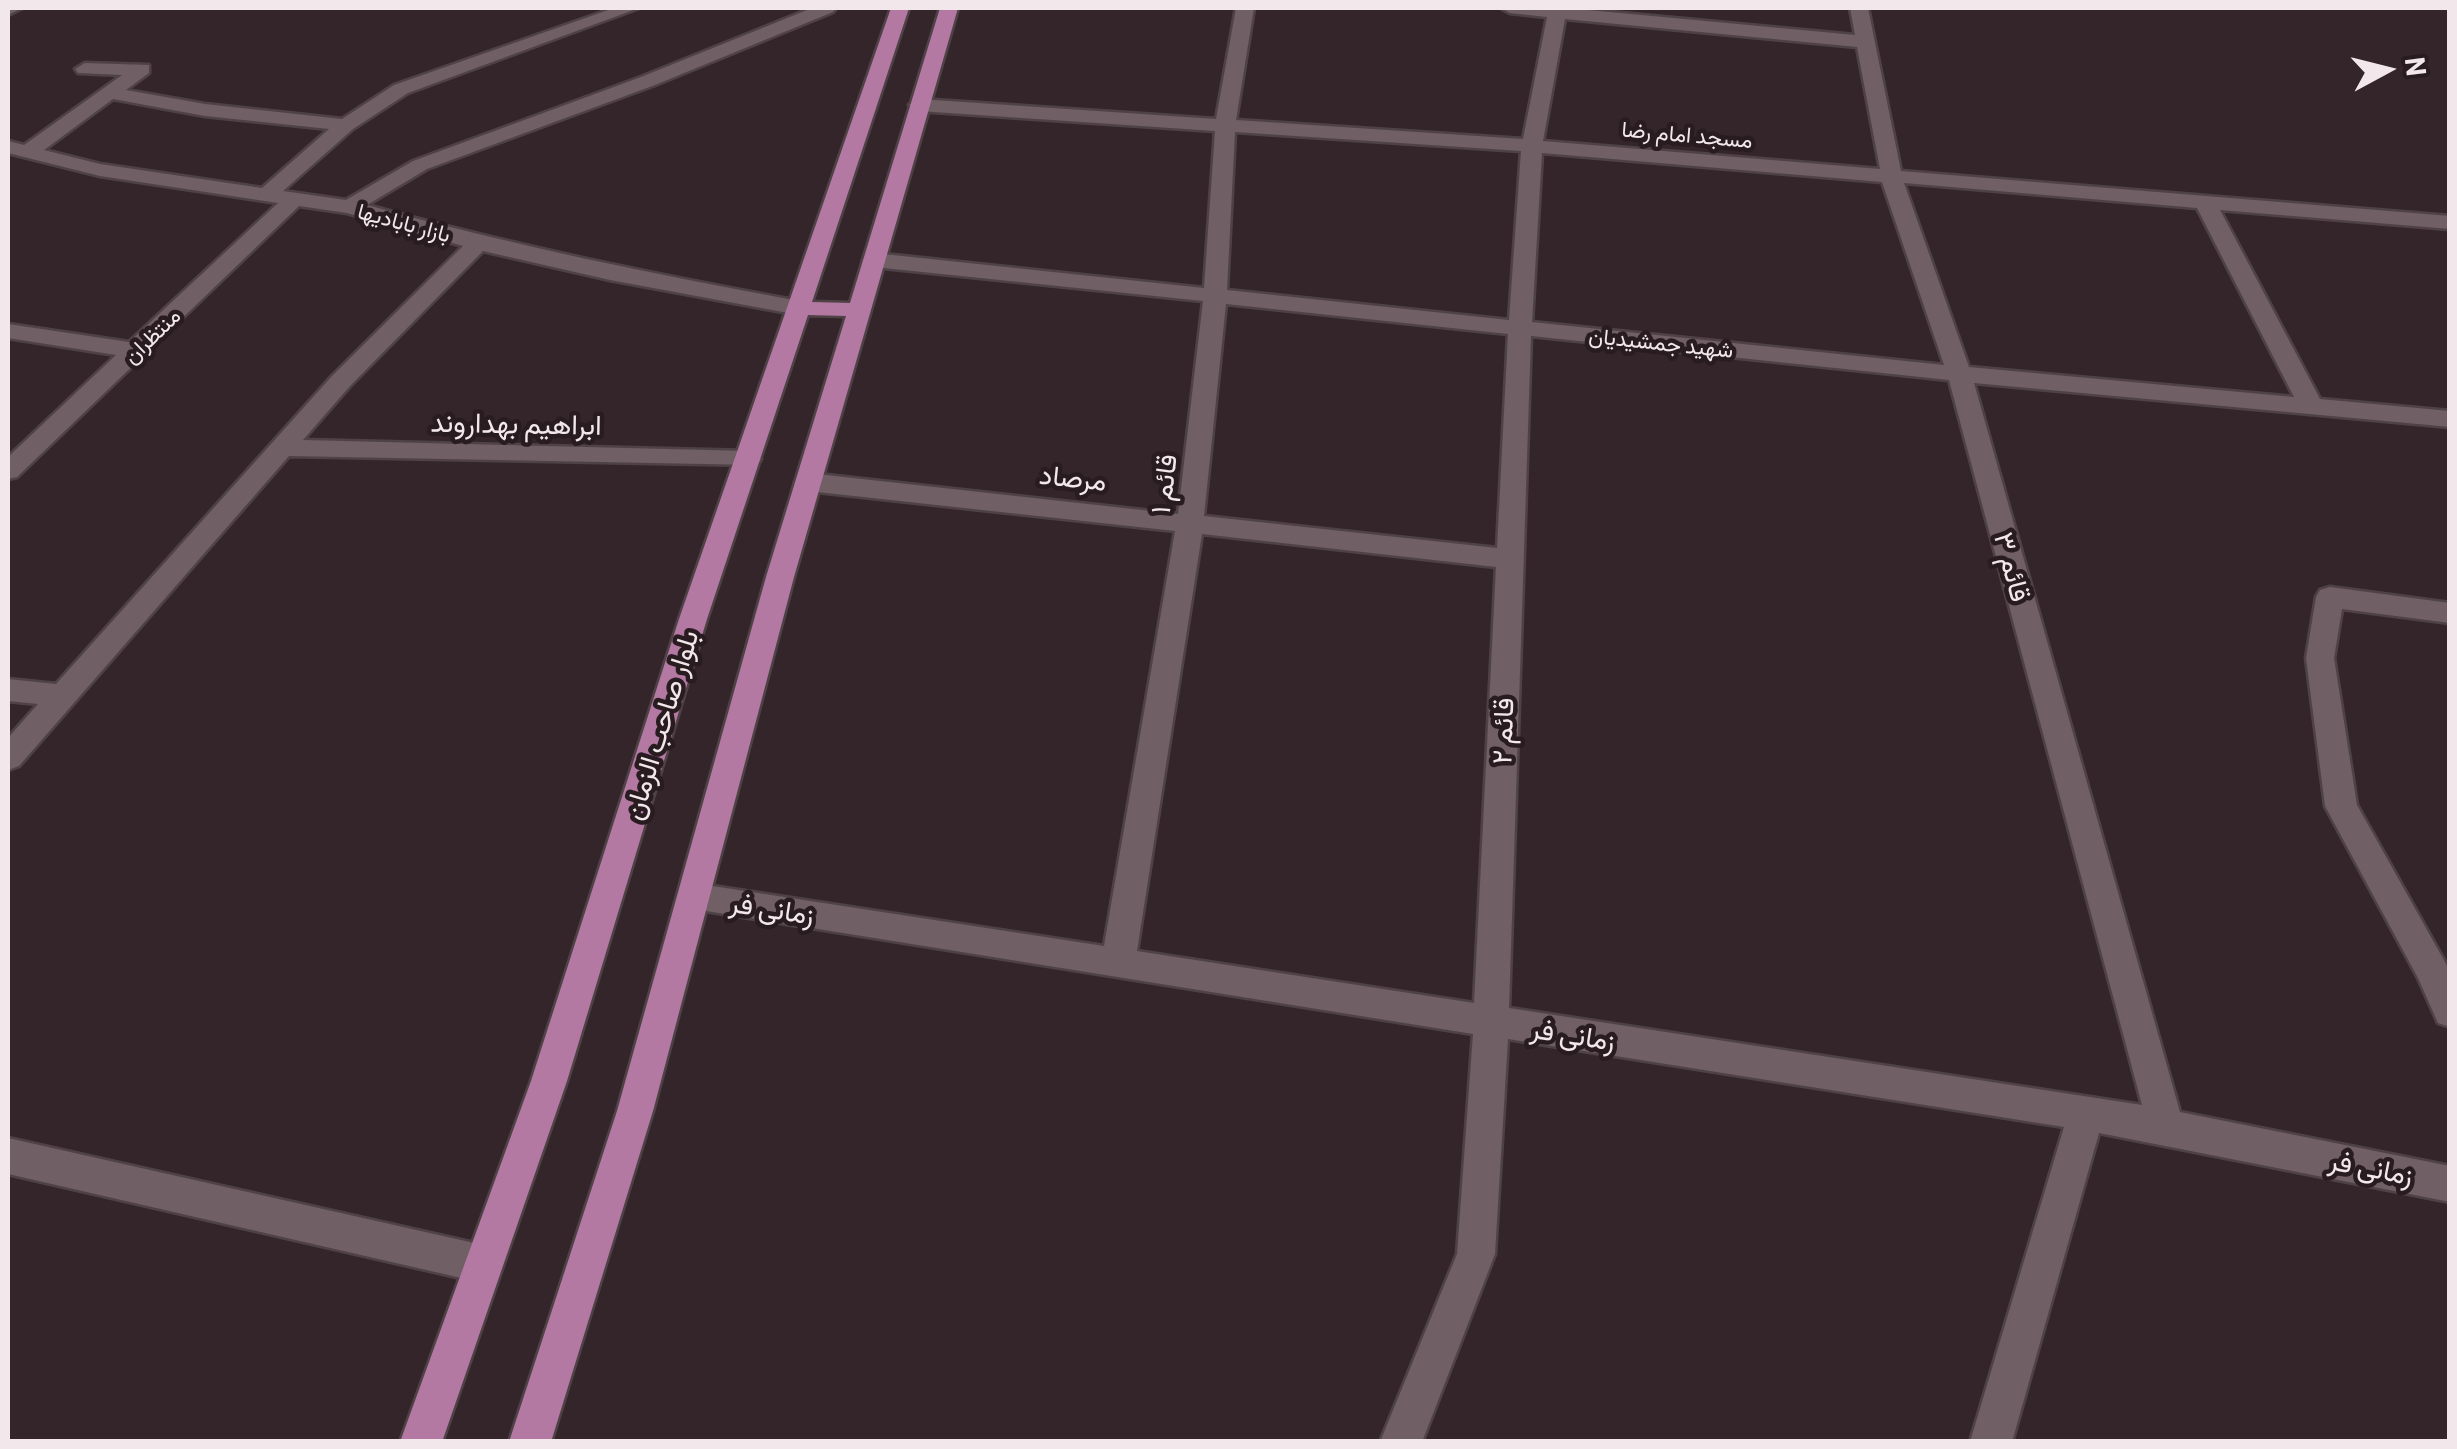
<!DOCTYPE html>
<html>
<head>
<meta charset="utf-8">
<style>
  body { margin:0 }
  #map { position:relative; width:2457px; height:1449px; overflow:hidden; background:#34252a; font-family:Barlow,sans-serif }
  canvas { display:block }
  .frame { position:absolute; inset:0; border:10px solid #f2e8eb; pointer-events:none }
  .north { position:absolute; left:2337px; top:20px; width:100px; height:100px; -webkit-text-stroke:8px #291c20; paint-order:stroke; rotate:83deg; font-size:28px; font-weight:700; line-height:40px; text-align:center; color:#f2e8eb }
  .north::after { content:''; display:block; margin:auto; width:35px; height:45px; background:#f2e8eb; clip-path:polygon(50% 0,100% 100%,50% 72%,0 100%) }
</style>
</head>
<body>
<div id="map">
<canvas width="2457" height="1449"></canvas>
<div class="frame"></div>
<div class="north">N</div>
</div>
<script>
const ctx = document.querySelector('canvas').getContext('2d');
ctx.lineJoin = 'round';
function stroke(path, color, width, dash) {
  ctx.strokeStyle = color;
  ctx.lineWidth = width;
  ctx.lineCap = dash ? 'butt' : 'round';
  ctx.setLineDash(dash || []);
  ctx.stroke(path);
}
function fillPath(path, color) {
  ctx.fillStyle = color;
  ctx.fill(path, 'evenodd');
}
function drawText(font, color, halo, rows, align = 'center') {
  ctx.font = font + ' Barlow,Vazirmatn,sans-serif';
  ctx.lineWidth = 9;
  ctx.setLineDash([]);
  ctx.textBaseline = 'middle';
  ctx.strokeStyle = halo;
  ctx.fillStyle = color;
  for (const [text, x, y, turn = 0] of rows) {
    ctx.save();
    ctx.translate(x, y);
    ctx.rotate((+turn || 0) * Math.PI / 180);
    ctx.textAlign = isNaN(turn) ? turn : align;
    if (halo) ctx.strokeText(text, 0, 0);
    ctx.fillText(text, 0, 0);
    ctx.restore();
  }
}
const minor = new Path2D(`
  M8,8H22L8,15Z
  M614,8H639L408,93L353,129L283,191L346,200L413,161L641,77L812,8H836L833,12L655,85L427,169L367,205C510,245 653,274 799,301L807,303L811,308L807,313L799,315L610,280L483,251L350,386L303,440L748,451L761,459L757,465L289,456L19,766L8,770V738L38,704L8,701V679L56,684L332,376L463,246L347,213L299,206L17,477L8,479V457L116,355L8,338V324L129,342L278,203L100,176L8,153V141L24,145L122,75L78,73L75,69L85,63L149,65V73L126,90L205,104L342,119L394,85ZM113,99L205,116L329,129L262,188L100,164L44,150Z
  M1236,8H1254L1236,120L1523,139L1547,17L1510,13L1501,8H1567L1855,35L1850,8H1868L1901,171L2450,216V229L2220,210L2320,399L2450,411V427L1974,383L2180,1112L2450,1166V1202L2099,1133L2012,1442H1970L2064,1127L1508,1039L1495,1254L1422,1442H1380L1457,1254L1473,1034L681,907L677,897L681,887L693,883L1104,946L1175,531L808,491L795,482L808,473L1178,514L1203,301L874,267L863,260L874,253L1204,288L1215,131L919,111L909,105L919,99L1216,119ZM1565,19L1857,47L1880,169L1543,141ZM1235,132L1521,151L1509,320L1227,290ZM1542,153L1882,182L1944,365L1532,322ZM1904,183L2197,208L2294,397L1969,367ZM1226,304L1508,334L1497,548L1204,516ZM1531,336L1949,380L2142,1105L1509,1008ZM1202,534L1496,567L1474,1003L1137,951Z
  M2330,587L2450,603V623L2342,609L2334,658L2357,805L2450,971V1027L2438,1023L2418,978L2325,806L2306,658L2316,597L2320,590Z
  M8,1138L483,1245L497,1250L503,1264L497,1278L483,1283L8,1174Z`);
const major = new Path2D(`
  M891,8H909L812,302L850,303L940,8H958L794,577L653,1111L551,1442H509L617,1111L766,577L846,316L808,315L707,619L567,1081L442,1442H400L531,1081L679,619Z`);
stroke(minor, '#4f4247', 5);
stroke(major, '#4f4247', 5);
fillPath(minor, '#705f65');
fillPath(major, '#b479a3');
drawText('22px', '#f2e8eb', '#291c20', [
  ["مسجد امام رضا",1687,135,5],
  ["بازار بابادیها",404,223,15],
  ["منتظران",152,336,-44],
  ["شهید جمشیدیان",1661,343,6]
]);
drawText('28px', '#f2e8eb', '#291c20', [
  ["ابراهیم بهداروند",516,424,1],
  ["مرصاد",1073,478,6],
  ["قائم ۱",1164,484,-83],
  ["قائم ۳",2012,567,75],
  ["بلوار صاحب الزمان",661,725,-73],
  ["قائم ۲",1503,731,-88],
  ["زمانی فر",772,909,9],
  ["زمانی فر",1573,1035,9],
  ["زمانی فر",2371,1168,11]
]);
</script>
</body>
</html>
